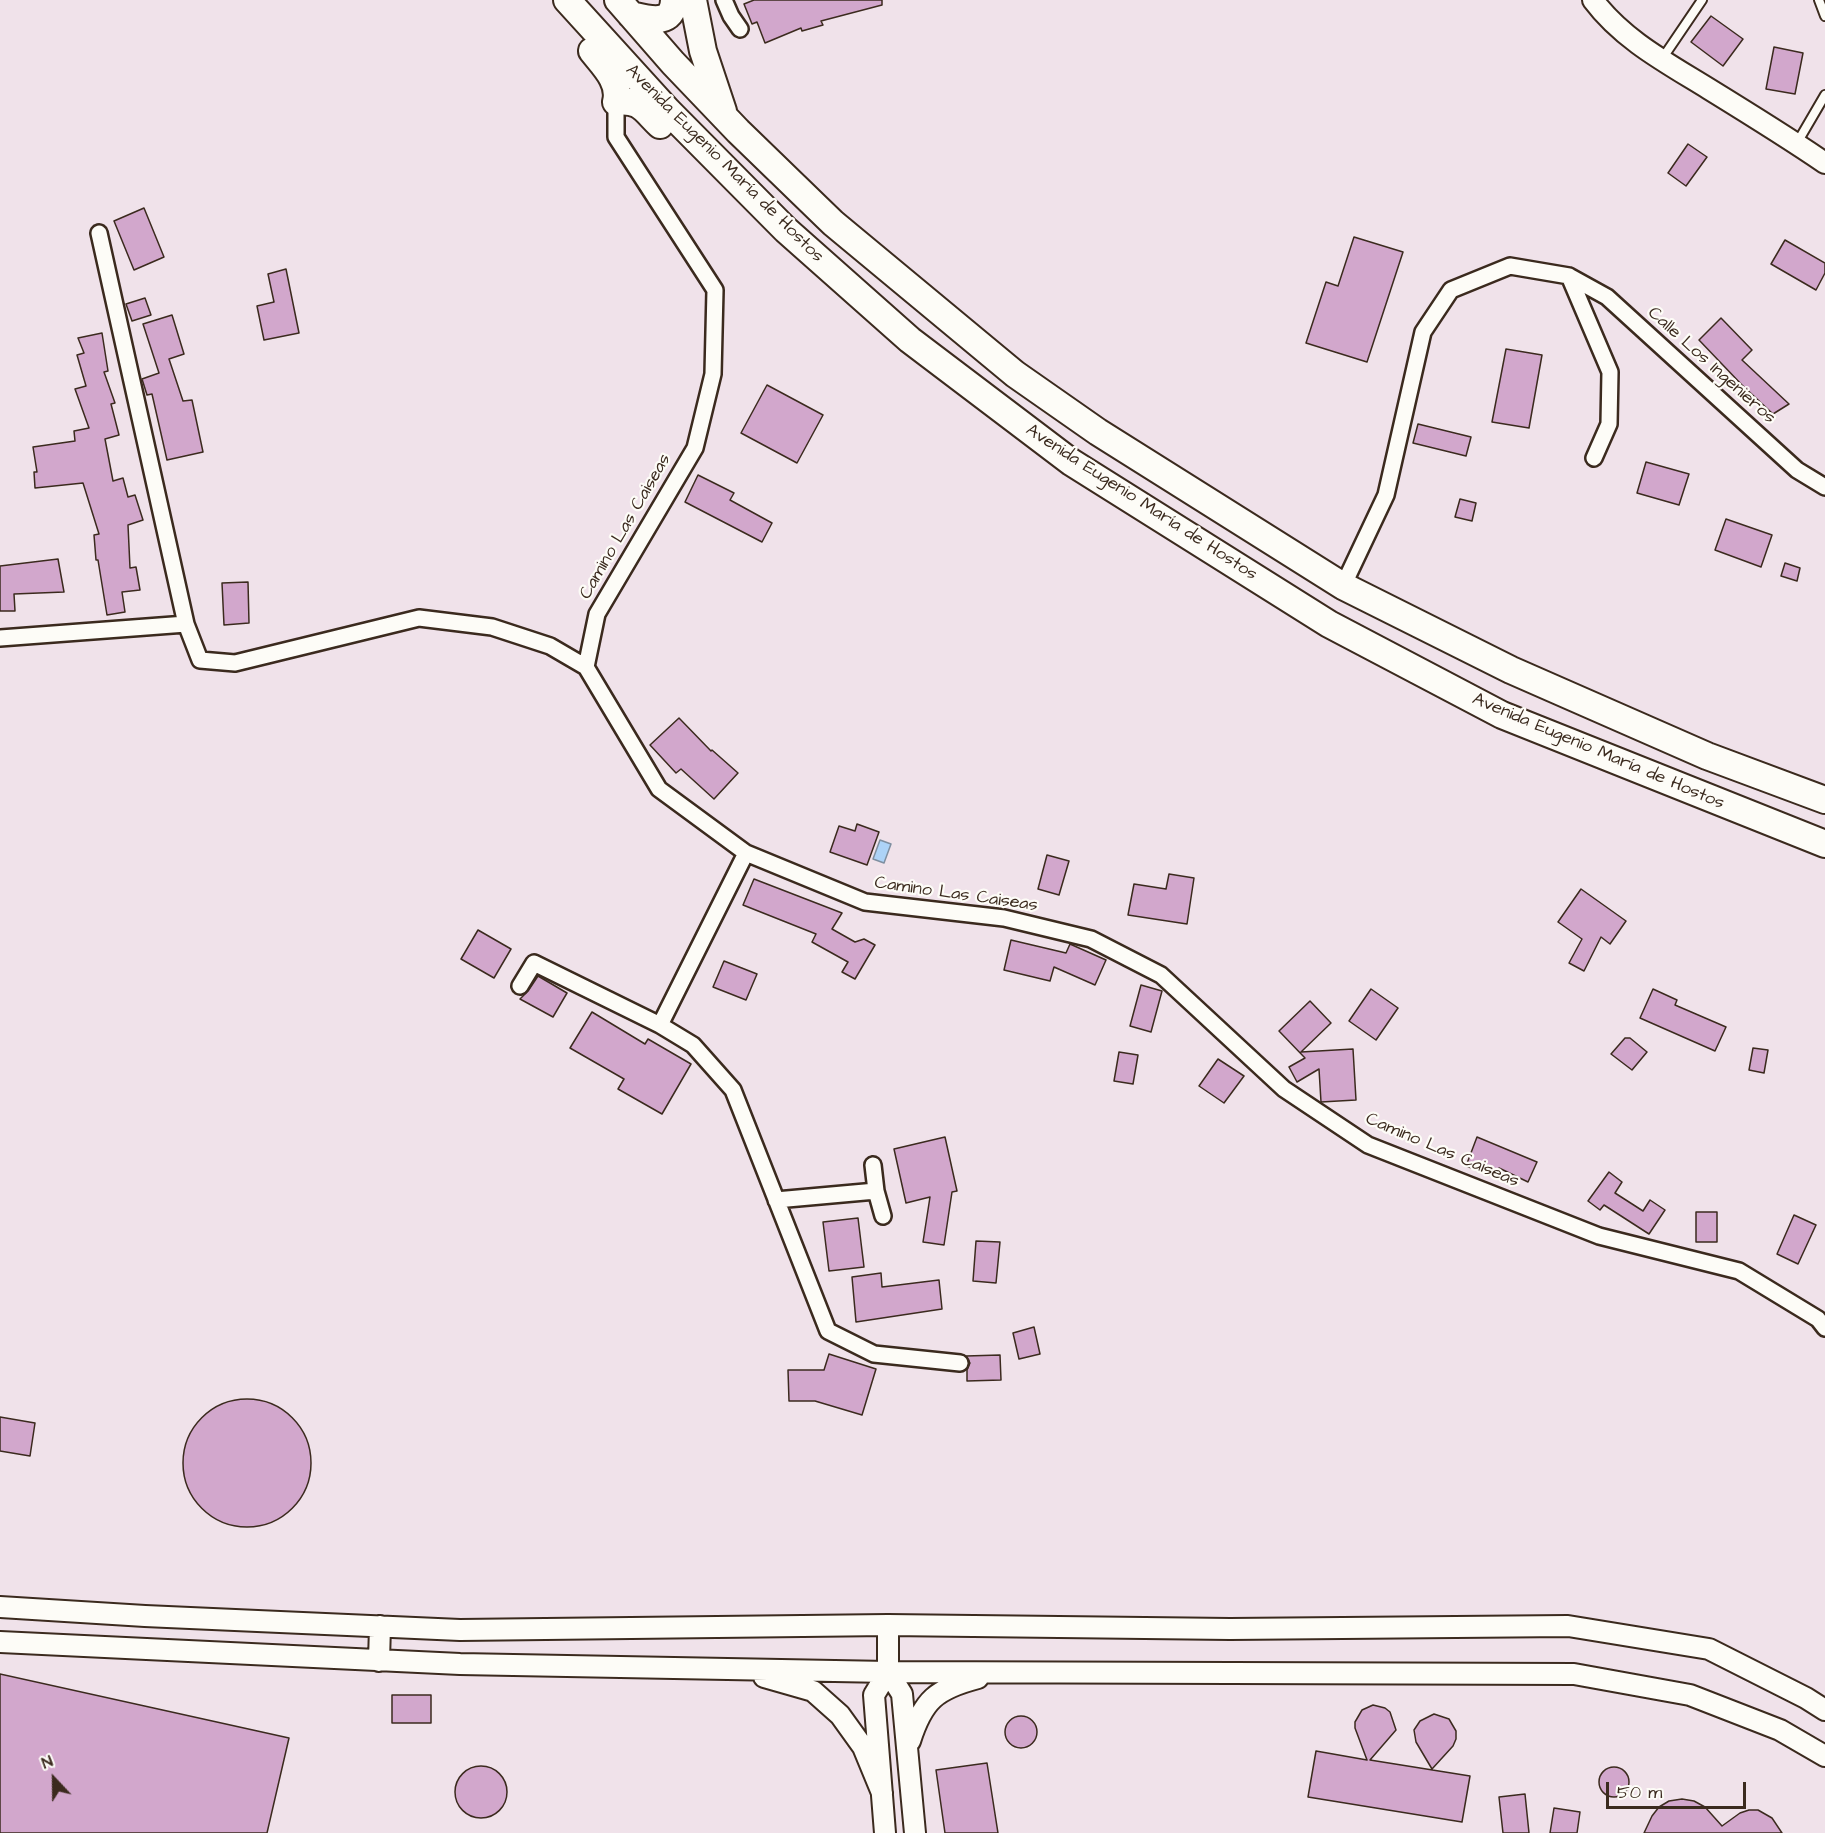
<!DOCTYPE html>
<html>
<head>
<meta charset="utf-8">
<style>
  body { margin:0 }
  #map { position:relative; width:1825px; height:1833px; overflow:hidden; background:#f0e2ea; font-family:"Architects Daughter",sans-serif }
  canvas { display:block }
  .north { position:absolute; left:24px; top:1749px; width:60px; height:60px; -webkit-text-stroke:4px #fdfcf7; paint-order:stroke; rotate:338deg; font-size:16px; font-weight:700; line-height:24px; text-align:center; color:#3b2a1e }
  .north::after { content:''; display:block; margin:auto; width:21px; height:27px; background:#3b2a1e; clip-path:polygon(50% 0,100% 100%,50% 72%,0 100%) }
  .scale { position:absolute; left:1606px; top:1782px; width:140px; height:27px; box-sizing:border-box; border:3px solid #3b2a1e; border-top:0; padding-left:8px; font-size:18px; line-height:21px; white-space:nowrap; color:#3b2a1e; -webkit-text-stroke:4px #fdfcf7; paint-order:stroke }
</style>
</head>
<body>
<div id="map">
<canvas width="1825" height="1833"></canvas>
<div class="north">N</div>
<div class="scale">50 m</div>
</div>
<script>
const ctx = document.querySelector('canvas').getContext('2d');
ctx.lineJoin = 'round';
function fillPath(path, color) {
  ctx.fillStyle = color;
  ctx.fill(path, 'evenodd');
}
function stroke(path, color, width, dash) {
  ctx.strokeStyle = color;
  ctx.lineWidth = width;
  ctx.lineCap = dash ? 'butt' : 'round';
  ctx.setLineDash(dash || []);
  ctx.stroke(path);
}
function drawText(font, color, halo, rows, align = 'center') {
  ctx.font = font + ' "Architects Daughter",sans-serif';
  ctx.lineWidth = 4.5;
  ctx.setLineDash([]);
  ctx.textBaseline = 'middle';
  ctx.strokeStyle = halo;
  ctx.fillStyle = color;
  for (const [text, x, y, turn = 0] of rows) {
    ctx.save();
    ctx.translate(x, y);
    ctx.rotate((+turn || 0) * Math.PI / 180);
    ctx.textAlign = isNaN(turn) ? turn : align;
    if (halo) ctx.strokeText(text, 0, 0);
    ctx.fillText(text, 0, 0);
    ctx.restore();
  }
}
const water = new Path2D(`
  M880,840L891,844L884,863L873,859Z`);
fillPath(water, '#add3f7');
stroke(water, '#7f8fa0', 1.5);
const building = new Path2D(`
  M754,0H882V5L821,21L823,25L802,31L801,28L765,43L757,22L752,24L744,4Z
  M1711,16L1743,39L1723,66L1691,42Z
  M1774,47L1803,53L1795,94L1766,89Z
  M1688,144L1707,157L1686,186L1668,173Z
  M144,208L164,257L134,270L114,221Z
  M1354,237L1403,252L1367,362L1306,343L1326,282L1338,286Z
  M1785,240L1825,263V273L1816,290L1771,264Z
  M286,269L299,333L264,340L257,306L274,302L268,274Z
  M145,298L151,315L132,321L126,304Z
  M172,315L184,354L169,359L183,401L192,400L203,452L167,460L152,394L147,395L142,379L159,373L143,324Z
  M1721,318L1752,350L1742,360L1789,404L1773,414L1742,385L1699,340Z
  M102,333L108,371L104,372L115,403L111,404L119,435L105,439L113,481L123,478L128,497L135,495L143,520L128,525L130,568L136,567L140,590L122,592L125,612L107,615L98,560H96L94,535L99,534L83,483L35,488L34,472H37L33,447L75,441L74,431L89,428L75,389L86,386L77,355L84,353L78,338Z
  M1506,349L1542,355L1529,428L1492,422Z
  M767,385L823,415L797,463L741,433Z
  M1418,424L1471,437L1466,456L1413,443Z
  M1646,462L1689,474L1679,505L1637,493Z
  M698,475L734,493L730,500L772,523L762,542L685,502Z
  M1460,499L1476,503L1472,521L1455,517Z
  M1726,519L1772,535L1761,567L1715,550Z
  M58,559L64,592L14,594L15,611H0V566Z
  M1785,563L1800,568L1797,581L1781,576Z
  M248,582L249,623L224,625L222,583Z
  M679,718L711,751L712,750L738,773L714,799L681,769L676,773L650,745Z
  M857,824L879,832L867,865L830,852L839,826L855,831Z
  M1047,855L1069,861L1059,895L1038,889Z
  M1169,874L1194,878L1187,924L1128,915L1134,884L1166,889Z
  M754,879L842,913L832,929L855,942L864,939L875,945L855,979L842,972L848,962L812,942L816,934L743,905Z
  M1581,889L1626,921L1610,944L1601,937L1584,971L1569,963L1582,939L1558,922Z
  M478,930L511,949L494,978L461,959Z
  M1011,940L1066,953L1070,944L1106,960L1095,985L1054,967L1050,981L1004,970Z
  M724,961L757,974L746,1000L713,987Z
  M538,976L567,993L553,1017L520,999L528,991Z
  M1141,985L1162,991L1151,1032L1130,1026Z
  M1371,989L1398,1008L1376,1040L1349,1021Z
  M1653,989L1677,1000L1675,1005L1726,1027L1715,1051L1640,1018Z
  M1310,1001L1331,1023L1301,1052L1353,1049L1356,1100L1321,1102L1319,1069L1297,1082L1289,1067L1305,1058L1279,1031Z
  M592,1012L645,1044L648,1039L691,1064L662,1114L618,1089L624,1079L570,1048Z
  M1625,1038H1630L1647,1052L1632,1070L1611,1054Z
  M1753,1048L1768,1050L1764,1073L1749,1070Z
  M1119,1052L1138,1055L1133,1084L1114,1081Z
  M1218,1059L1244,1076L1224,1103L1199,1086Z
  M945,1137L957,1191L952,1192L944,1245L923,1242L930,1197L906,1203L894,1149Z
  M1477,1137L1537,1162L1528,1182L1499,1168L1496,1177L1466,1166Z
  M1609,1172L1622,1182L1615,1193L1643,1211L1650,1200L1665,1210L1649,1234L1604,1205L1600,1210L1588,1201Z
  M1696,1212H1717V1242H1696Z
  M1794,1215L1816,1225L1798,1264L1777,1254Z
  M858,1218L864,1267L829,1271L823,1222Z
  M976,1241L1000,1242L996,1283L973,1281Z
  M881,1273L882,1287L939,1280L942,1309L856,1322L852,1277Z
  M1034,1327L1040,1354L1019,1359L1013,1333Z
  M829,1354L876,1369L862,1415L815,1401H789L788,1370H824Z
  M1000,1355L1001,1380L967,1381V1370L970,1363L966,1356Z
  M183 1463a64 64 0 1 1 128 0a64 64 0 1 1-128 0Z
  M0,1417L35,1423L30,1456L0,1451Z
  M0,1674L289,1738L267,1833H0Z
  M392,1695H431V1723H392Z
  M1373,1705L1385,1708L1390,1712L1396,1730L1370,1760L1470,1776L1462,1822L1308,1797L1316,1751L1367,1760L1355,1728V1722L1362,1710Z
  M1434,1714L1449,1719L1456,1731V1739L1453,1746L1432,1769L1416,1742L1414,1730L1420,1721Z
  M1005 1732a16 16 0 1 1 32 0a16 16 0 1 1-32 0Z
  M987,1763L998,1833H945L936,1770Z
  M455 1792a26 26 0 1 1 52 0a26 26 0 1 1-52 0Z
  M1599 1782a15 15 0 1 1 30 0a15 15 0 1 1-30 0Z
  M1525,1794L1529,1833H1503L1499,1797Z
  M1682,1799L1694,1801L1705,1807L1722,1826L1740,1813L1749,1810H1758L1772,1818L1782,1833H1644L1652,1816L1659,1807L1669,1801Z
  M1554,1808L1580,1812L1577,1833H1550Z`);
fillPath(building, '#d2a7cc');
stroke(building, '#3b2a1e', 1.5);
const service = new Path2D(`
  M1819,0L1825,16
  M1662,59L1702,0
  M1797,143L1825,95`);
const minor = new Path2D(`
  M724,0L731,16L740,29
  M616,102V137L715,290L713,374L695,448L597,614L586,667L659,789L746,853L865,902L1004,918L1091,939L1161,975L1284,1089L1368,1145L1599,1236L1739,1271L1818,1319L1825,1328
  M99,233L186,624L200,660L235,663L419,618L492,627L550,646L586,667
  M1569,276L1607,297L1797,470L1825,487
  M1343,586L1386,495L1423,332L1451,290L1510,266L1569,276L1610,372L1609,424L1594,458
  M0,638L186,624
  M520,986L534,963L660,1025L693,1045L733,1090L828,1331L874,1354L960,1363
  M660,1025L746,853
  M873,1165L876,1191L883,1216
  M776,1200L876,1191`);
const tertiary = new Path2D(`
  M1593,0C1623,40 1667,63 1709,89C1748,113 1787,137 1825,163
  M0,1607L145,1616L460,1630L888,1625L1230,1629L1568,1626L1709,1649L1806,1698L1825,1710
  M888,1625V1672L902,1694L915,1833
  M0,1642L460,1664L888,1672L1574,1674L1690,1695L1780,1730L1825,1756
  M379,1661L380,1626
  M764,1677L813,1691L840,1715L863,1747L882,1793
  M910,1741C923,1700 936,1689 978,1678
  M885,1833L874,1695L888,1672`);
const trunk = new Path2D(`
  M567,0L668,111L786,230L910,340L1071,462L1329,624L1502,715L1825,844
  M618,0L673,63L738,131L833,223L1015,374L1098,432L1343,586L1511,670L1707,756L1825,800
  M693,0L703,51L723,111
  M631,15C648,19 673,27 674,0
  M592,51C604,66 621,82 616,102C641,99 644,110 660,125`);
stroke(service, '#3b2a1e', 12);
stroke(minor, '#3b2a1e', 20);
stroke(tertiary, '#3b2a1e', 24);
stroke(trunk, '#3b2a1e', 30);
stroke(service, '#fdfcf7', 8);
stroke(minor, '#fdfcf7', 15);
stroke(tertiary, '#fdfcf7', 20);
stroke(trunk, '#fdfcf7', 26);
drawText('18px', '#3b2a1e', '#fdfcf7', [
  ["Avenida Eugenio María de Hostos",724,164,45],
  ["Calle Los Ingenieros",1711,366,42],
  ["Avenida Eugenio María de Hostos",1141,503,33],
  ["Camino Las Caiseas",626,527,-60],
  ["Avenida Eugenio María de Hostos",1598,752,23],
  ["Camino Las Caiseas",956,895,8],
  ["Camino Las Caiseas",1442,1151,23]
]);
</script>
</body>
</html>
